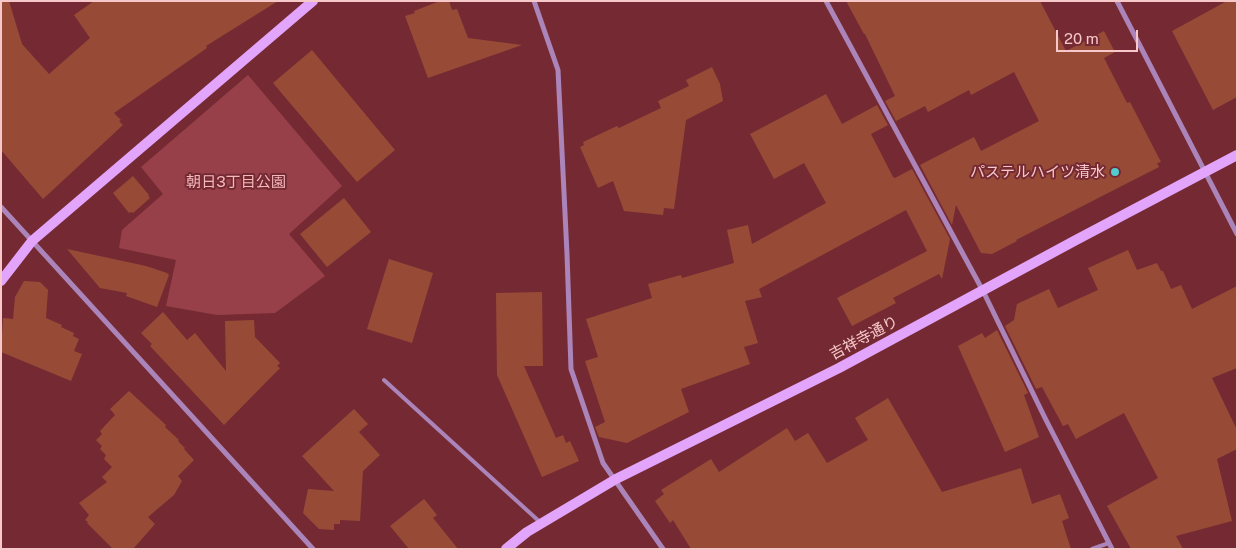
<!DOCTYPE html>
<html>
<head>
<meta charset="utf-8">
<style>
  body { margin:0 }
  #map { position:relative; width:1238px; height:550px; overflow:hidden; background:#752a33; font-family:"Public Sans",sans-serif }
  canvas { display:block }
  .frame { position:absolute; inset:0; border:2px solid #f7c8c9; pointer-events:none }
  .scale { position:absolute; left:1056px; top:30px; width:82px; height:22px; box-sizing:border-box; border:2px solid #f7c8c9; border-top:0; padding-left:6px; font-size:15px; line-height:18px; white-space:nowrap; color:#f7c8c9; -webkit-text-stroke:4px #752a33; paint-order:stroke }
</style>
</head>
<body>
<div id="map">
<canvas width="1238" height="550"></canvas>
<div class="frame"></div>
<div class="scale">20 m</div>
</div>
<script>
const ctx = document.querySelector('canvas').getContext('2d');
ctx.lineJoin = 'round';
function fillPath(path, color) {
  ctx.fillStyle = color;
  ctx.fill(path, 'evenodd');
}
function stroke(path, color, width, dash) {
  ctx.strokeStyle = color;
  ctx.lineWidth = width;
  ctx.lineCap = dash ? 'butt' : 'round';
  ctx.setLineDash(dash || []);
  ctx.stroke(path);
}
function drawText(font, color, halo, rows, align = 'center') {
  ctx.font = font + ' "Public Sans","Noto Sans JP",sans-serif';
  ctx.lineWidth = 4;
  ctx.setLineDash([]);
  ctx.textBaseline = 'middle';
  ctx.strokeStyle = halo;
  ctx.fillStyle = color;
  for (const [text, x, y, turn = 0] of rows) {
    ctx.save();
    ctx.translate(x, y);
    ctx.rotate((+turn || 0) * Math.PI / 180);
    ctx.textAlign = isNaN(turn) ? turn : align;
    if (halo) ctx.strokeText(text, 0, 0);
    ctx.fillText(text, 0, 0);
    ctx.restore();
  }
}
fillPath(new Path2D(`
  M248,75L342,186L289,234L325,276L275,313L217,315L166,306L176,260L119,248L122,230L163,194L141,167Z`), '#974049');
fillPath(new Path2D(`
  M1,1H9L22,44L49,74L90,38L74,15L94,1H278L206,46L207,48L114,113L121,120L119,121L123,125L43,199L1,150Z
  M440,1H449L452,10L457,9L468,38L522,45L428,78L405,16L415,13L414,11Z
  M846,1H1040L1066,51L1104,31L1115,52L1104,58L1127,103L1130,102L1161,162L1157,163L1159,167L1016,240L1017,241L992,254L981,253L956,205L952,225L920,165L974,137L981,151L1039,121L1014,72L971,95L969,90L928,112L925,106L896,121L885,101L895,96L865,34H864Z
  M1227,1H1237V97L1213,110L1172,31Z
  M312,50L395,150L357,182L273,83Z
  M712,67L720,84L723,101L686,120L674,209L664,208L663,215L624,211L613,181L598,188L580,147L584,145L583,142L617,126L619,128L661,108L658,101L689,86L686,80Z
  M826,94L842,124L877,105L888,125L871,134L893,177L895,178L912,169L950,239L942,279L939,274L893,298L896,303L852,326L837,298L927,251L906,210L759,289L762,297L745,301L758,343L744,347L750,364L681,389L689,412L627,443L599,437L595,427L605,422L585,361L598,357L586,319L652,298L648,284L681,275L682,278L734,263L727,230L748,225L752,244L826,203L804,163L774,179L750,134Z
  M133,176L149,195L148,196L150,198L133,213L131,212L129,213L113,193Z
  M344,198L371,232L327,267L300,234Z
  M67,249L146,266L167,273L169,275L157,307L126,296L127,293L100,288Z
  M1128,250L1137,270L1157,263L1161,271H1163L1171,289L1181,285L1192,309L1237,286V368L1212,378L1237,430V449L1217,459L1232,521L1176,536L1183,549H1131L1107,506L1158,478L1124,413L1076,439L1068,424L1063,426L1042,387L1036,389L1005,326L1014,320L1017,304L1049,289L1058,308L1098,290L1088,268Z
  M389,259L433,273L412,343L367,329Z
  M24,281L40,282L48,290L46,318L62,325L61,327L74,333L73,336L79,339L74,351L82,354L71,381L1,352L3,318L13,319L15,297Z
  M542,292L543,366H524L556,438L563,435L566,443L570,441L579,461L542,477L497,375L496,293Z
  M163,312L187,340L195,333L226,371L225,321L254,320L255,337L280,363L277,366L280,368L224,425L150,346L152,344L141,333Z
  M997,330L1028,393L1024,395L1039,437L1005,452L958,346L982,333L985,338Z
  M129,391L166,425L165,427L179,440L178,441L185,448L184,449L194,460L178,476L182,481L174,495L148,517L155,524L133,549H113L87,523L88,522L85,520L89,515L79,503L107,482L102,477L112,467L104,459L106,455L100,449L102,446L96,440L102,434L100,431L115,415L110,409Z
  M888,398L942,492L1021,468L1032,504L1060,494L1069,518L1062,521L1071,549H691L673,520L670,523L655,501L664,494L661,490L711,459L719,472L787,428L795,441L808,433L827,463L868,440L855,418Z
  M354,409L368,424L359,432L380,455L363,471L360,521L340,520V524H334V530L319,529L303,513L308,489L334,491L302,456Z
  M424,499L437,515L433,518L458,549H409L390,526Z`), '#974b36');
stroke(new Path2D(`
  M384,380L541,523
  M1092,549L1109,543`), '#ab84ba', 4);
stroke(new Path2D(`
  M534,1L558,70L567,254L571,369L603,463L663,549
  M826,1L983,291L1045,418L1112,549
  M1117,1L1237,234
  M1,207L313,549`), '#ab84ba', 5);
stroke(new Path2D(`
  M1,281L32,241L313,1
  M506,549L527,532L616,479L839,368L1076,240L1237,155`), '#e3a4fb', 10);
for (const [x, y, r, color] of [
  [1115,172,5,"#52cdce"]
]) {
  const dot = new Path2D();
  dot.arc(x, y, r, 0, 2 * Math.PI);
  ctx.fillStyle = color;
  ctx.fill(dot);
  stroke(dot, '#752a33', 2);
}
drawText('15px', '#f7c8c9', '#752a33', [
  ["パステルハイツ清水",1105,172]
], 'right');
drawText('15px', '#f4b9bb', '#752a33', [
  ["朝日3丁目公園",236,182]
]);
drawText('15px', '#f7c8c9', '#752a33', [
  ["吉祥寺通り",864,338,-28]
]);
</script>
</body>
</html>
